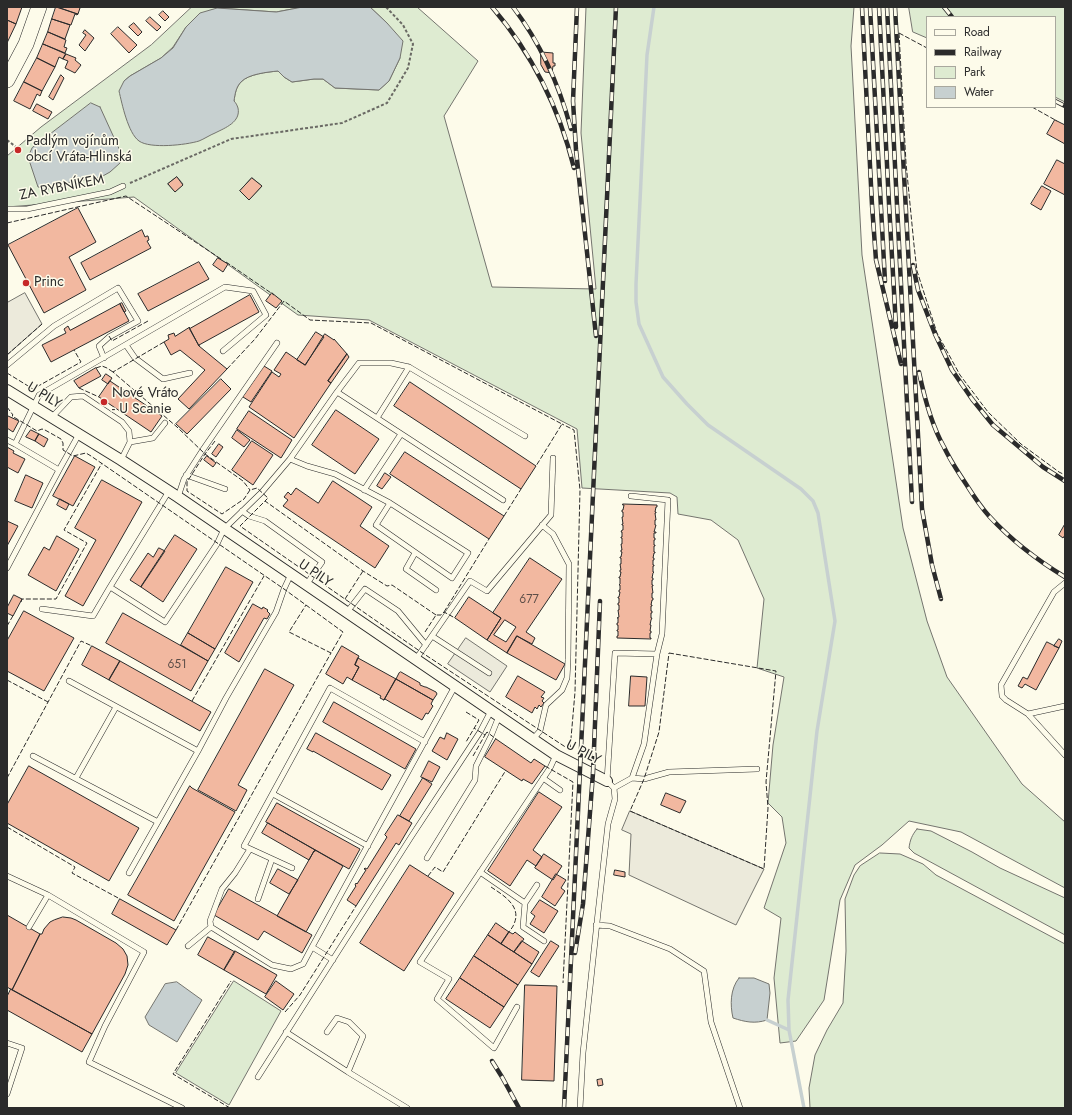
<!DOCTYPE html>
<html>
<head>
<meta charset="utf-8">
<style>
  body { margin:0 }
  #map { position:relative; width:1072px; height:1115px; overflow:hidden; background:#fdfbea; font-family:Jost,sans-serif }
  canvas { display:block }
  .frame { position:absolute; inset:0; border:8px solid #2b2b2b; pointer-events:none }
  .legend { position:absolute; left:926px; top:16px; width:130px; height:92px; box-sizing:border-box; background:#fdfbea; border:1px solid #a9a89e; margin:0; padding:5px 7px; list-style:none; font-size:12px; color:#2b2b2b }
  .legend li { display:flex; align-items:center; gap:8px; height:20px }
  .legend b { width:20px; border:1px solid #a9a89e }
</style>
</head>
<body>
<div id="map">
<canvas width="1072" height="1115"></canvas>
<div class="frame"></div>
<ul class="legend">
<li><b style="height:5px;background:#fdfbea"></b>Road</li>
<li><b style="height:5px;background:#2b2b2b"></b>Railway</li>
<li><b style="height:11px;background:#deebd1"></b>Park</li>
<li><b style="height:11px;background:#c7d0d0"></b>Water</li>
</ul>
</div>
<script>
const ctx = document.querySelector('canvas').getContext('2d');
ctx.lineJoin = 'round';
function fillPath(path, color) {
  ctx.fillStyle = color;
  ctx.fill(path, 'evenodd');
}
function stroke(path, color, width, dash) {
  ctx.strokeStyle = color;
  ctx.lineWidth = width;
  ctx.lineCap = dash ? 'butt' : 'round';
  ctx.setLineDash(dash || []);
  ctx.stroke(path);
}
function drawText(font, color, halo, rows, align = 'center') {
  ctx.font = font + ' Jost,sans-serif';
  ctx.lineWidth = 3;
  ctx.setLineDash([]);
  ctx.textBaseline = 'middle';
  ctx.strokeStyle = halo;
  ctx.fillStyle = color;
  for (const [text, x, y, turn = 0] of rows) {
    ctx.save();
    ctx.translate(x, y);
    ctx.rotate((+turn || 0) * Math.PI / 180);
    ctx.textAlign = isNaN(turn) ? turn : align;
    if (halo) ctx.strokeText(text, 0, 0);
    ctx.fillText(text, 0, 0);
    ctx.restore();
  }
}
const green = new Path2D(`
  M192,7H303L276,12L217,8L186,27L173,47L161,58L130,76L124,81L234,101C235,94 236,87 241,82C248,74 268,72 278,71L284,77L292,82L314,79H323L335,88L379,90L389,81L400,58L387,23L370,7H417L478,61L444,116L492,287L596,289L581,133L586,7H854L851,46L862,255L903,528L927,621L947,677L1022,784L1065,822V888L961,832L909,821L882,845L855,865L840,900L824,1000L796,1041L780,1043L774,978L781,918L764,908L786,843L782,817L768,803L773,745L784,677L757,668L764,599L738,540L711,520L678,514L677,497L670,493L582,488L577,429L369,320L298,315L134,197L7,207V156L41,127L151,45ZM100,107L101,177L65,183L48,189ZM177,177L183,184L175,192L168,184ZM252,178L262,186L249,200L240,191Z
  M909,7H1065V102L1055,97V17H927V38L913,32Z
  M917,829L931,831L972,852L1000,868L1065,898V935L914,853L909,848C910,840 912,835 917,829Z
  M880,853L900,854L923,864L936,875L1065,944V1108H810L809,1088L815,1055L827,1030L843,1003L846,951L845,899L854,875L860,866Z
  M234,981L281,1011L229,1105L176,1073Z`);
fillPath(green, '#deebd1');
stroke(green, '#74746e', 1);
const parking = new Path2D(`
  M25,293L42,324L7,355V303Z
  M466,638L507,666L490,692L448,664Z
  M630,811L764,869L736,925L629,875L631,834L622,830Z`);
fillPath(parking, '#eceadb');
stroke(parking, '#74746e', 1);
const water = new Path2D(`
  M303,7H370L387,23L403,41L400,58L389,81L379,90L335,88L323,79H314L292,82L284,77L278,71C268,72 248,74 241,82C236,87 235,94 234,101C236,103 237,105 238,108C241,122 225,128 215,133C210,135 204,139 199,141C186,145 150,149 139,141C128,133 122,104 119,91L124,81L130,76L161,58L173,48L186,27L200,13L217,8L276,12Z
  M91,103L100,107L121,153L120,163L110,172L101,177L65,183L48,189L38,187L28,157L32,148Z
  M739,978H754L769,984L770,993L767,1020C755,1024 745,1022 733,1018C730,1005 730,989 739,978Z
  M177,982L202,1000L177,1042L149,1025L145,1017L165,984Z`);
fillPath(water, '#c7d0d0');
stroke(water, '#74746e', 1);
stroke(new Path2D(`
  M654,7L647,55L636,284V302L639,324L663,377L687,404L708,425L801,489L813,501L818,513L835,621L817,731L788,1000L789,1030L804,1108
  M767,1020L789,1030`), '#c7d0d0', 3.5);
const building = new Path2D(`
  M7,7H22L16,24L7,20Z
  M56,7L78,14L77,15L75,14L71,25L52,19Z
  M58,7H77L80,8L78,14Z
  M163,11L169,17L165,21L159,15Z
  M150,17L161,27L157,31L146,21Z
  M52,19L70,25L65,39L48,32Z
  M7,20L16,24L7,43Z
  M134,23L142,32L138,36L129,27Z
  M118,27L137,45L129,53L111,34Z
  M85,30L94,38L85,51L79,45L86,35L83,33Z
  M48,32L66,40L64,47L67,48L65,53L43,44Z
  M43,44L66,54L63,59L59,57L55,67L37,58Z
  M541,52L553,53V63H555V66H553L552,73L545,72L541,65Z
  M66,54L76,58L75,60L81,65L75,73L65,68L68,61L63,59Z
  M37,58L55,67L42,91L24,82Z
  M61,75L64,78L53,100L49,97Z
  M24,82L42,91L40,96L37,94L30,109L14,101Z
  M37,104L52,112L48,119L33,111Z
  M1055,120L1065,125V144L1047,134Z
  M1057,160L1065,164V195L1044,184Z
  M177,177L183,185L175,192L168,184Z
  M252,178L262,186L249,200L240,191Z
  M1042,186L1051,191L1041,210L1031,204Z
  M78,208L96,242L69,257L86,290L44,313L8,245Z
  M142,230L145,237L147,236H148L149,240L147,241L151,248L90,280L81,263Z
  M218,258L228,264L223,272L213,265Z
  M199,262L209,279L148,311L138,294Z
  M272,293L282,301L276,308L266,301Z
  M250,295L259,312L199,345V346L189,327L190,328Z
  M122,303L126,311L124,312L120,304Z
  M120,304L129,321L51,362L42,345L66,333L64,329L68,326L70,330Z
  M189,328L199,346L227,369L189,409L178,399L205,370L180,350L171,355L164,342L169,339L168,335L174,333L175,336Z
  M316,332L324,337L305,365L297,360Z
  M325,334L334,340V339L347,354L328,381L331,383L294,438L249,407L272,372L279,377L281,374L274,370L286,352L305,365Z
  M347,354L349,357L331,383L328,381Z
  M264,366L272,371L251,402L243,397Z
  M96,368L101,376L79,388L74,381Z
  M106,374L112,378L108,384L102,380Z
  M221,379L231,389L187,434L176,424Z
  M110,381L162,416L151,432L99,397Z
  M410,382L536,466L521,489L394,406Z
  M336,410L379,439L355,474L312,445Z
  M249,411L292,440L281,458L237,429Z
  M8,416L19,421L13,432L7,428V418Z
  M31,430L39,434L35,441L26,437Z
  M237,430L250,440L244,447L232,438Z
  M39,434L48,439L44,447L35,441Z
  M252,441L273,455L253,485L232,470Z
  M219,444L223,447L216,457L212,454Z
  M7,447L14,451L13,453L25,459L18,473L7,467Z
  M405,452L504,516L489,539L390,474Z
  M75,456L95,467L73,506L53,496Z
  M207,456L216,463L213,467L204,460Z
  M385,473L391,477L382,489L377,486Z
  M26,475L43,483L32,508L15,501Z
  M102,480L142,502L83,606L65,596L96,540L75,528Z
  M333,481L372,507L360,526L389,546L375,568L283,506L288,500L284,497L288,492L291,495L296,488L318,503Z
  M60,499L69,504L66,510L57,505Z
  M623,504L657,505V507H656L655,512H656V513H655L656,520H655V525H656L654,532H656V533H654V538H655V540H654V545H655V546H654V552H655V553H654L653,558H654V560H653V565H654V566H653V572H654L653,573L652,578H653V580H652V585H653V586H652L653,593H652V598H653V600H652L651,605H652V606H651V611H652V613H651V618H652L651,620L650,625H651L650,631H651V633H650V638H651V639L617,638V636H618V631H617V630H618V625H617V623H618V618H617L619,617L618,610H619V605H618V603H619V598H618V597H619L620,592H619V590H620V585H619L620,584V578H619V577H620L621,572H620V570H621L620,564H621V558H620V557H621L622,552H621V550H622L621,544H622V538H621V537H622V532H621L622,530H623V525H622V524H623L622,517H623V512H622V510H623L624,505H623Z
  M7,521L18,526L7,546Z
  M1065,524V535L1063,538L1059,535Z
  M175,535L197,549L163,602L141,587Z
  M57,536L79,549L56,591L28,575L44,547L49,550Z
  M159,548L165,551L141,587L130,580L148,553L153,557Z
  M530,558L562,579L526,632L535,638L532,644L517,636L507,653L487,640L501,618L493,613ZM505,620L516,627L506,642L494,635Z
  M226,567L253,582L215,649L188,633Z
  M14,595L22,599L13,616L7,613V608Z
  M469,597L501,618L487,640L455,618Z
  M253,604L262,609L263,607L268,610L267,611L270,614L267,619L264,618L239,662L225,653Z
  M24,611L74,638L44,691L7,671V641Z
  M123,613L208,661L191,691L106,643Z
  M188,633L215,649L208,661L181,645Z
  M517,636L565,664L556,680L507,653Z
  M1059,639L1062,641L1059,648L1054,646Z
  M1047,642L1059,648L1036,690L1025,684L1022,688L1018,686L1023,677L1027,679Z
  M92,646L120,661L109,680L82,665Z
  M342,646L359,656L355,665L359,667L352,680L347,677L343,684L326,674Z
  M358,658L396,679L384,700L380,698L381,696L352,680L359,667L355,665Z
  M120,661L211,712L200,731L109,680Z
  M265,669L294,685L238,785L247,790L236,811L198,790Z
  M401,672L420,683V685L425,687H426L436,692L437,694L433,700L396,679L399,673Z
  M518,676L545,692L541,697L544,698L542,701L544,703L541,707L539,705L537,709L535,707L532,713L506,697Z
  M631,676L647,677L645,706H629Z
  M396,679L433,700L431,704L433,706L428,714L426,713L422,720L390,702L385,699L384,700Z
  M334,702L416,749L405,769L323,722Z
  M316,733L391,775L382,790L313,751V752L307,749Z
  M447,733L458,739L447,760L432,751L440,737L444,739Z
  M496,739L531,763L534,759L545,766L532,784L523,779L522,781L485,757Z
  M429,761L440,767L432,782L421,777Z
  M29,766L139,828L109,881L7,823V805Z
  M423,778L432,784L409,821L400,816Z
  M190,786L192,788L235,812L174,921L128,895Z
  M539,792L562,807L533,850L542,857L536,866L527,860L510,886L488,871Z
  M666,793L686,801L680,813L661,805Z
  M277,803L360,849L349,869L266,822Z
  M398,815L412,823L399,845L396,843L356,906L347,900L356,886L355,885L356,883L357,884L366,870L364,869L365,868L367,869L387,837L385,835Z
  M268,823L315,850V851H314L309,860L262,833Z
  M315,850L343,866L306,932L277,916L314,851H315Z
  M544,854L562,866L553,880L535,868Z
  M410,865L454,893L404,971L360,943Z
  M278,869L298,880L289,894L270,883Z
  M615,870L625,872V877L614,875Z
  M556,874L566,880L561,888L565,891L555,906L542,897Z
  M229,889L312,935L302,953L264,931L258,940L214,915Z
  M120,899L176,930L167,945L112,914Z
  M540,900L558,911L544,933L530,924L535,916L531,913Z
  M7,915L40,934L12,990L7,987Z
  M63,917L71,918L76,920L116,943L123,949L127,956L128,965L125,974L92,1034L12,990L40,934H42L44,929L50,922L54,920Z
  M496,923L509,932L501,944L488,935Z
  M509,932L513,934L515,932L524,939L514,952L501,944Z
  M488,935L532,964L518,985L474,956Z
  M208,937L235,952L224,970L198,955Z
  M522,941L539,952L532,964L514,952Z
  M551,941L559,946L539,977L531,972Z
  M235,951L277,975L266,994L224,970Z
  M474,956L518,985L504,1007L460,978Z
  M460,978L504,1007L490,1028L446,999Z
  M276,981L294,994L283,1010L265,997Z
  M525,985L557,986L554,1081L522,1080Z
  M11,989L92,1034L82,1052L7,1010V997Z
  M602,1079L603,1085L598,1086L597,1080Z`);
fillPath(building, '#f2b8a0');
stroke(building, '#2b2b2b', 1);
const service = new Path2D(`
  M7,209H27L110,192L123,186
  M126,345L135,358L163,379L190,373
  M7,365L54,326L118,288L138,321L109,337L99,346L104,358
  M337,392L359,363H391L409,367
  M52,417L71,397L83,396L122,422L129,431L130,442L121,460
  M377,418L409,367L525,436
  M7,440L15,444
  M130,442L153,438L165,423
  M290,459L337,392L503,500
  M59,470L79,434
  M186,475L225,489
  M364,490L401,434
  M169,491L110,587L165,622L217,544L224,529L262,492L290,459L307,466L335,474L390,503L468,553L452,578L376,525L390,503
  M178,497L184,479L202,451L277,343
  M242,511L249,516L265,521L322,562L306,585
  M415,553L406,569L436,590
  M7,568L59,470L15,444L39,395L225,287L253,291L266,315L223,351
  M1065,583L1054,592L1001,685L1002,696L1006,700L1028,714L1065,706
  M42,609L93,616L110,587
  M347,612L365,589L398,611L426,645
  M432,636L489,673
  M416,659L470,581L487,591L551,515L553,458
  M69,681L198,751
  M1028,714L1065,755
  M533,739L540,731L546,705L562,690L567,678L568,660L569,564L553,534L542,525
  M33,756L158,822
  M76,778L116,707
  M543,778L560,790
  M632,778L644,779L669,772L757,769
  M614,788L632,778L644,744L657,654L662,634L668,500L631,496
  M273,794L368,846
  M427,858L475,780L476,766L491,736L499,716
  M292,868L244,846L330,688L425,742
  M480,872L525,903L523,927L544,941
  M129,873L198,751L226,698L276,612L284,589L291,574
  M7,876L48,895L29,927
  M48,895L144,952L105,1026L89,1062L182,1108
  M258,899L272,859
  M525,903L537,885
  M596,925L610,926L670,949L704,971L711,1022L740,1108
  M211,927L210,921L222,889L235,873L250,849
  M188,946L211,927L272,965L291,969L303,964L312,947L333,960
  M312,947L455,686
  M517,1007L494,1048L437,999L449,979L420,962L550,768L556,755
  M286,1032L348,1072L407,1108
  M327,1032L337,1018L349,1022L363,1036L348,1072
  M7,1043L22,1048L7,1094
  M258,1077L411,837L480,732L491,711
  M580,1108L583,1053L598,913L608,824L615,799L614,788L607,781L615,653L657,654`);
const minor = new Path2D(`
  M7,390L121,460L178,497L556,755L607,781`);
const secondary = new Path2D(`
  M7,80L26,44L39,7`);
stroke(service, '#2b2b2b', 6);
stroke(minor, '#2b2b2b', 12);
stroke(secondary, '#2b2b2b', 16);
stroke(new Path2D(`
  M7,140L16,147
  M130,183L231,139L342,123L387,103L408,68L413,44L403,25L386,7`), '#6a6964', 2, [3, 2]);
stroke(service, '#fdfbea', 5);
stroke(minor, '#fdfbea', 10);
stroke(secondary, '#fdfbea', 15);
const rail = new Path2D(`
  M492,7C533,55 559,107 574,168
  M513,7C541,44 559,84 571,129
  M577,7L573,101L576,150L596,336
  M862,7L872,205L876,260L901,364
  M870,7L885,281
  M879,7L889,204L896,327
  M887,7L912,502
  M895,7L922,509L932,565L941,599
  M944,7L952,17
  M1055,101L1065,106
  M913,265L918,290L935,334L952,370L972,399L993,425L1043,467L1065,481
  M919,372C924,396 932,426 944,447C950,460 958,472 966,484C973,495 980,506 989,516C1011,540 1037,560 1065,577
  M575,953L583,904L593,773L600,601
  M492,1061L502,1077L519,1108
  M564,1108L616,7`);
stroke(rail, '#2b2b2b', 4.5);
stroke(rail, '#fdfbea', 3, [9]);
stroke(new Path2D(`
  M899,33L906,163L914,245L917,271L937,333L960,375L988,412L1021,444L1059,472L1065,475
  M899,33L927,48
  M1032,107L1057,121
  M7,223L126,196L221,259
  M226,262L274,295
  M109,336L112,341L148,321
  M164,342L113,372L177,427L205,454L243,481L250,490
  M7,355L42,324
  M96,368L102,366L107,368L113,372
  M227,369L255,339L284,301L310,320L371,323L562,424L536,466
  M7,373L33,389L81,362L74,350
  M79,388L99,397
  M7,407L13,415L12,416L37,431L42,429L45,430L61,439L63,443V450L73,456L86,453L91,456L284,589L343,632L331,653L289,632L306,605
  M215,441L205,454L187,482V491L222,514L244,499L250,490L257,488L268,498L265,501
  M504,516L521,489
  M345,599L363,571
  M21,602L22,599H56L87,543L64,530L102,463
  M444,612L489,539
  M436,615L392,585L387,586L363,571L265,501L240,526L421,652L570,750L575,692L580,490L574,430L562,424
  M7,626L14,614
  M425,632L436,615H441L444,612L455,618
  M669,653L776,671L766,782L768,808L764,869L630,811L644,779L659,732Z
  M7,680L48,702
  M192,701L264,576
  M466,712L479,720L466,742
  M485,735L487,732L496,739
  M473,756L485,735L474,728
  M545,766L573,782L563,983
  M7,778L81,641L92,646
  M7,827L75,867L72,873L120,899
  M428,876L435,867L443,872L506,770
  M491,887C503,895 522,906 514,924C513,927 511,929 509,932
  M176,930L331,653
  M285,1012L300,995L356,906
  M230,1108L173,1074L231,981`), '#2b2b2b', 1, [5, 2]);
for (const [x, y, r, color] of [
  [18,150,4,"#c62828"],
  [26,283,4,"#c62828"],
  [104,402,4,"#c62828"]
]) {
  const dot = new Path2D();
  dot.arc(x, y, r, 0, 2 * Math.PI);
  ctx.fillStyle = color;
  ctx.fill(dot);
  stroke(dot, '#fdfbea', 1.5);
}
drawText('12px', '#5d4e48', null, [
  ["677",529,600],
  ["651",177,665]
]);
drawText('14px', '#2b2b2b', '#fdfbea', [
  ["Padlým vojínům",26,142],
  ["obcí Vráta-Hlinská",26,158],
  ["Princ",34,283],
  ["Nové Vráto",112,394],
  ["- U Scanie",112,410]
], 'left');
drawText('14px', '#2b2b2b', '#fdfbea', [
  ["ZA RYBNÍKEM",62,188,-11],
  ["U PILY",44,396,31],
  ["U PILY",315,574,34],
  ["U PILY",583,753,27]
]);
</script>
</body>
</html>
